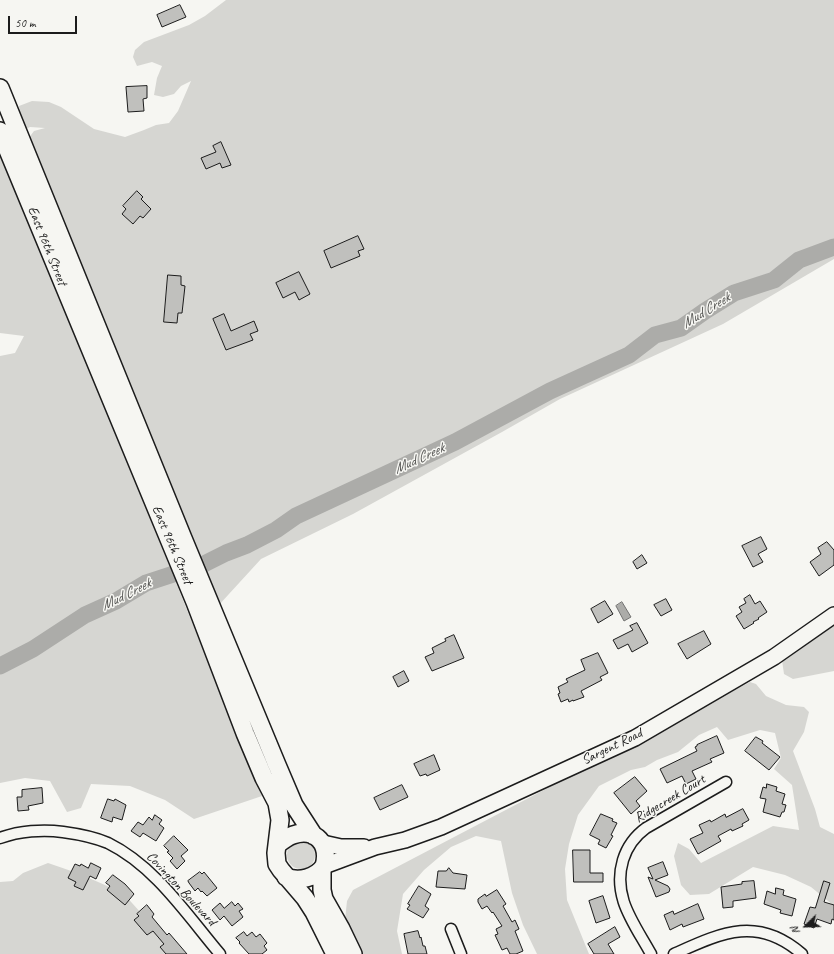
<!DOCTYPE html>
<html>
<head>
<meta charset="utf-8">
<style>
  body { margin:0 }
  #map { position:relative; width:834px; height:954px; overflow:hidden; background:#f6f6f2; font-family:Caveat,sans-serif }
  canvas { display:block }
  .north { position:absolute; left:786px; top:906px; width:40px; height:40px; -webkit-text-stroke:3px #f6f6f2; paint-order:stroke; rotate:247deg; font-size:11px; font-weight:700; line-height:16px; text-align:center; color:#1c1c1c }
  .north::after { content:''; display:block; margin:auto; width:14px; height:18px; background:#1c1c1c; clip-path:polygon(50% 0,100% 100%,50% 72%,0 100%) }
  .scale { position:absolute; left:8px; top:16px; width:69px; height:18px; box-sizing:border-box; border:2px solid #1c1c1c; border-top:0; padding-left:5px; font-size:12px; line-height:14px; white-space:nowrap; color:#1c1c1c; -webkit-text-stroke:3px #f6f6f2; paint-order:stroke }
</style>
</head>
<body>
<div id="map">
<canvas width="834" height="954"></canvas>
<div class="north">N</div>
<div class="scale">50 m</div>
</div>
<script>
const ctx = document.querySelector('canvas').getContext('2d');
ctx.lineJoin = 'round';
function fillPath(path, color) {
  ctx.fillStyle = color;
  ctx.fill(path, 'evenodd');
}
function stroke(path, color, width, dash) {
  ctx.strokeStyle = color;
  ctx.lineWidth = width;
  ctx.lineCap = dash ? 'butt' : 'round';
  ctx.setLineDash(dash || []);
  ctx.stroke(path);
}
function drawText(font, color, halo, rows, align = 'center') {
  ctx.font = font + ' Caveat,sans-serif';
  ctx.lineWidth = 3;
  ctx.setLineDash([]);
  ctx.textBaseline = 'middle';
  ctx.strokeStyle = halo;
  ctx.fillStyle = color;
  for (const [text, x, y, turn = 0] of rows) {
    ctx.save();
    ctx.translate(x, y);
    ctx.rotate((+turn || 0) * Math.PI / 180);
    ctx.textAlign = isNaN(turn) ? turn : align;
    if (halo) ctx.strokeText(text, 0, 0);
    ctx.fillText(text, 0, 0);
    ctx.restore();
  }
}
fillPath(new Path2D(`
  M226,0H834V259L723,324L560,399L502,432L353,514L261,559L218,606L28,139L34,131L45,128L30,127L26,129L21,120L19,106L32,101L49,102L61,107L94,129L125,137L144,130L156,125L169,123L178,111L191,81L181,86L174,94L163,97L154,95L157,78L162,66L152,62L137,66L133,57L135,50L144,42L189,25L205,16Z
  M0,146L262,796L194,819L165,800L130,786L91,784L81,808L67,812L50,781L25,778L0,783V356L15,353L24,336L0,333Z
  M834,620V671L793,679L784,674L782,660Z
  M750,682L756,684L766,696L786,705L804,707L809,712L804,732L793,751L815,809L820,827L834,834V906L811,887L785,875L753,867L709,894L690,895L681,885L674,856L678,843L689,849L701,863L773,826L799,830L792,785L774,769L781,758L775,733L760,730L728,740L717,727L699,735L678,752L657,760L645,767L631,770L599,786L578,815L569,844L565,869L567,900L589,954H537L523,925L512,893L501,841L476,836L451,847L424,870L403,894L397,931L402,954H360L345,920L347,901L353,890Z
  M287 855a14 14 0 1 1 28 0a14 14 0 1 1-28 0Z
  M48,863L80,874L123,893L178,954H0V882L13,881L23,873Z`), '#d6d6d2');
const water = new Path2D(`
  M622,602L631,617L624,621L616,606Z`);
fillPath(water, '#acaca9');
stroke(water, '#727271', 1);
stroke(new Path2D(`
  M0,666L33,649L85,615L116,601L146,583L204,564L226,553L247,545L276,530L296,516L455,442L550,391L629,355L655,335L681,328L705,311L734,293L774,280L799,260L834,247`), '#acaca9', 17);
const building = new Path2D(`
  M180,5L186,17L162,27L157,15Z
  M147,86V98L143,99L144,111L128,112L126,87Z
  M221,142L231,165L222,168L220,163L206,169L201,158L216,152L213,146Z
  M137,191L143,197L141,199L151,209L143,218L140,216L133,224L122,214L126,209L123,206Z
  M358,236L364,249L358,251L360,256L331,268L324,251Z
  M299,272L310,294L299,300L295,292L283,298L276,283Z
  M168,275L181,276V285L185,286L182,313H178L177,323L164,322Z
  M224,314L231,331L254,321L258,331L250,334L253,340L226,350L213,319Z
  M761,537L767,549L758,554L763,562L753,567L742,546Z
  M827,542L834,550V565L819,576L810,562L821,554L818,548Z
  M642,555L647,563L637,569L633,562Z
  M750,595L755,604L760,601L767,612L758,618L759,619L753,622L754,623L744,629L736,616L742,612L739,607L746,603L744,599Z
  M666,599L672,610L661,616L654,605Z
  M605,601L613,614L598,623L591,609Z
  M637,623L648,643L632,652L628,644L618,649L613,640L633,630L630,626Z
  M704,631L711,644L687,659L678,644Z
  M454,635L464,658L432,671L425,657L434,653L432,648L446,641L445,639Z
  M598,653L608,673L600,677L602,680L581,691L584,697L573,701V700L569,702L568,699L561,702L558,694L560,693L558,687L568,682L566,679L585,670L581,660Z
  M404,671L409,681L398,687L393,677Z
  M717,736L724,753L710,759L712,762L692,771L696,779L686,784L682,776L667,783L660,769L697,751L695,747L697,746V745Z
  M756,737L763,741L762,743L780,757L769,770L745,751Z
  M434,755L440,770L427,776L426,774L420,776L414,764Z
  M635,777L647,791L636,801L640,806L631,814L614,793Z
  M767,784L777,787L776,791L785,794L782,804L786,805L784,812H782L780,817L763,812L766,799L760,798L763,787L766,788Z
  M402,785L408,797L380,810L374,798Z
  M42,788L43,803L28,806L29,810L18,811L17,797H22V790Z
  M108,799L114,801L115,799L126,805L122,820L113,817L112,822L101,818Z
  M743,809L749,820L742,824L743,826L732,831L731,829L718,836L721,841L698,854L690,839L703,833L699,825L710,820L711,822L725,814L726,817Z
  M601,814L613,819L612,821L617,823L611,835L613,836L606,848L598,844L600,840L590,835Z
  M155,815L162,820L159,824L164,828L156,841L143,833L140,837L131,831L138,822L143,825L149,817L152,820Z
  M174,836L188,850L181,856L185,861L177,869L170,861L173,858L167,852L169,851L164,846Z
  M573,850H590V873H603V882H574Z
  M663,862L668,875L655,880L668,886L670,889L669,892L656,897L648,877L653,879L648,868Z
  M91,863L101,868L96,879L90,876L83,890L74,886L76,882L68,878L75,864L80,866L81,864L88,868Z
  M449,868L453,873L467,875L465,889L436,887L438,871H446Z
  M200,872L202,874L204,872L217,888L207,896L202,891L201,892L198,888L195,891L189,883L188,881Z
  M113,875L125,884L134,894L125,905L107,890L110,886L106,883Z
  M754,881L756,898L733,901V907L723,908L721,887L742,884V882Z
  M824,881L830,883L824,902L834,905V920L832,919L831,924L817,919L814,928L804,924L810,907L815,908Z
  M419,886L431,894L425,906L429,909L423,918L407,909L410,905L408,904Z
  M776,888L784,890L783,895L796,899L792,916L780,913L781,910L764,904L767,891L775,894Z
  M497,890L506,904L503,906L512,922L515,920L519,929L515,931L523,951L516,954H510L507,948L502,950L495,935L498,934L496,929L502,926L493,912L492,913L487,906L482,909L478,902V899L485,894L486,896Z
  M603,896L610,918L596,923L589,901Z
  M232,902L235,906L238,903L243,909L239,911L243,917L232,926L224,916L220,920L212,910L220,903L224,908Z
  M698,904L704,919L683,927L682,924L670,930L664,915L673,911L674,914Z
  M147,905L154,914L152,917L167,935L169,933L187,954H166L160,947L164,944L153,931L147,935L134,920L139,916L137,914Z
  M615,927L620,937L608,944L614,954H594L588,944Z
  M418,931L420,938L421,937L423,946H425L427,954H408L404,934Z
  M244,932L247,936L252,932L256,937L260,934L267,943L264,946L267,950L262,954H249L239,943L240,942L236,938Z`);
fillPath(building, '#c0c0bd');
stroke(building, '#1c1c1c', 1);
const street = new Path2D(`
  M0,838C19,831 43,829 63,832C78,834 94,837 108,843C155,866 187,915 220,954
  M451,929L461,954
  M651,954C634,923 612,897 623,860C627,847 635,836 646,828L726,782
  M674,954C721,933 757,915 802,954`);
const secondary = new Path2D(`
  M323,843L341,847H364
  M324,866L375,847L405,840L441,827L635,738L774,657L834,615`);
const primary = new Path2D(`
  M0,88L182,536L277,765L294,805L314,836
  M0,131L195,602L245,733L264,778L277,803L280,820L276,853L277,864L281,870L305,898L314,912L335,954
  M277,845C282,841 287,837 293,835C316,827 330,845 324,866C316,878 299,882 286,877
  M322,869V890L324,899L341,929L353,954`);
stroke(street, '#1c1c1c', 13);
stroke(secondary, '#1c1c1c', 18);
stroke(primary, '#1c1c1c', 20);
stroke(street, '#f6f6f2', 10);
stroke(secondary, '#f6f6f2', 15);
stroke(primary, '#f6f6f2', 17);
drawText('14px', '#1c1c1c', '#f6f6f2', [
  ["East 96th Street",47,246,68],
  ["East 96th Street",172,545,67],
  ["Sargent Road",612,747,-26],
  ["Ridgecreek Court",670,799,-31],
  ["Covington Boulevard",181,889,47]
]);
drawText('italic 15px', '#565654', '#f6f6f2', [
  ["Mud Creek",706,311,-32],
  ["Mud Creek",419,459,-25],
  ["Mud Creek",126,595,-27]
]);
</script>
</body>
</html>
